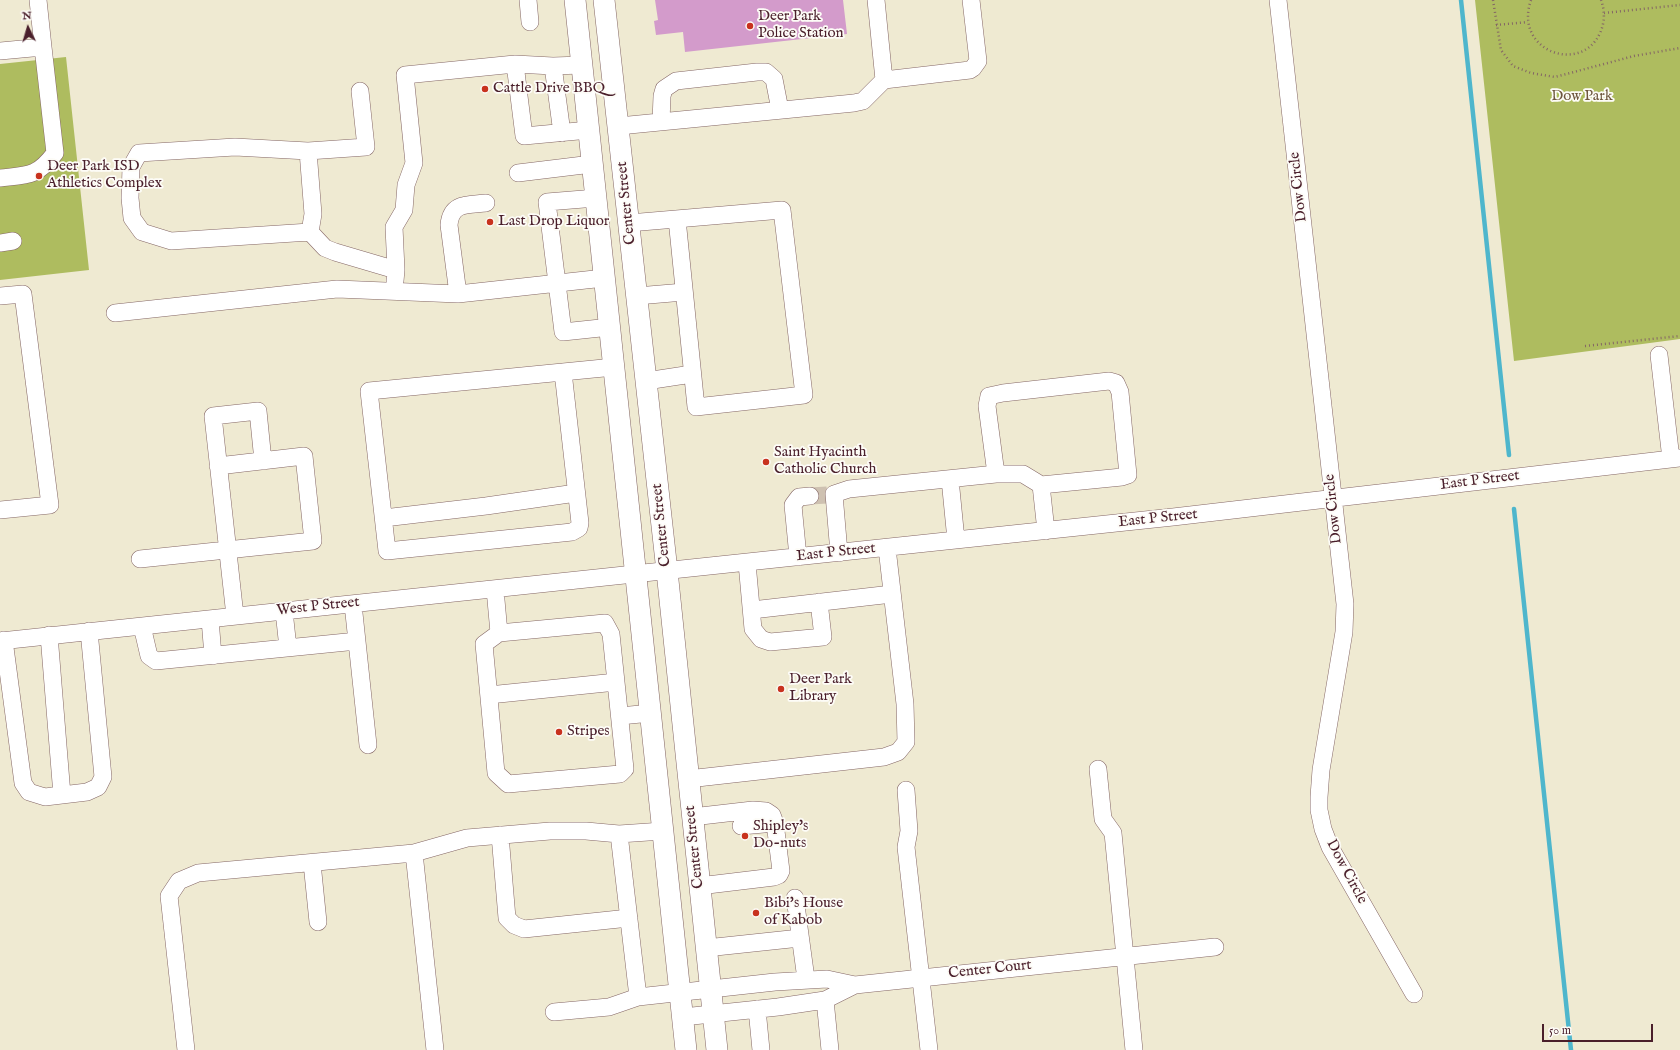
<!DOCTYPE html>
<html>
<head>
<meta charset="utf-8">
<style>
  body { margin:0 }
  #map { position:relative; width:1680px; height:1050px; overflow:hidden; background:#efead2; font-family:"IM FELL English",serif }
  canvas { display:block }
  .north { position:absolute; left:8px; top:8px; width:40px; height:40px; -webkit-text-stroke:3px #fdfcf7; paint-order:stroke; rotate:355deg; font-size:11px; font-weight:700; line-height:16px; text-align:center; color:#4a1f2b }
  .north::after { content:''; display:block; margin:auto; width:14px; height:18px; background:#4a1f2b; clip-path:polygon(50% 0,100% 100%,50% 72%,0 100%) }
  .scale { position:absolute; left:1542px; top:1024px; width:111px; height:18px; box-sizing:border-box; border:2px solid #4a1f2b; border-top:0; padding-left:5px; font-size:12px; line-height:14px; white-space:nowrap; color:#4a1f2b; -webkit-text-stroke:3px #fdfcf7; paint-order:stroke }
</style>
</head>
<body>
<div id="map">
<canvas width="1680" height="1050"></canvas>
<div class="north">N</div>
<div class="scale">50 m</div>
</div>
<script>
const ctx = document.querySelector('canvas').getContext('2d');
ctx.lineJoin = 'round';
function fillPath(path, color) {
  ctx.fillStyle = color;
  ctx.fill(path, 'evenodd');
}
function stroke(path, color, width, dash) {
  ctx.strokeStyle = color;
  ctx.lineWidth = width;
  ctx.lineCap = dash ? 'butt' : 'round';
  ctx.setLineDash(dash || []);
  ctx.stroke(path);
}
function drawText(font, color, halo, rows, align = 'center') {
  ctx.font = font + ' "IM FELL English",serif';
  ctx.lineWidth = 3.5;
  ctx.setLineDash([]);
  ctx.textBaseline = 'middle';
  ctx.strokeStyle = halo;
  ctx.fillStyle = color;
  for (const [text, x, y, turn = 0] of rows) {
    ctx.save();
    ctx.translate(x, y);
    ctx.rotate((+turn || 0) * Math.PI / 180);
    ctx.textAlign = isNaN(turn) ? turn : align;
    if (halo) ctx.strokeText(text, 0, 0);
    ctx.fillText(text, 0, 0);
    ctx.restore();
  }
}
fillPath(new Path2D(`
  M1475,0H1680V339L1514,361Z
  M66,57L89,270L0,280V64Z`), '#aebc5f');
stroke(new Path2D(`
  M1461,0L1509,455
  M1514,509L1571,1050`), '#4eb6cc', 4.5);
fillPath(new Path2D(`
  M655,0H843L847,34L685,52L683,32L656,35L654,21L658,20Z`), '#d39bcb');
stroke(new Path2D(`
  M810,496L828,495`), '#cec1b1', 17, [17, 8]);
const minor = new Path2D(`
  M528,0L530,22
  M876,0L884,80
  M1278,0L1345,604L1344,632L1321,770L1319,797V810L1323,829L1330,847L1414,994
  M0,51L43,47L38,0
  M515,64L524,136L589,130
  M553,66L562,133
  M661,122L662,96L664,89L676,81L757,72H766L774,79L780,110
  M619,126L854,103L863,101L884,80L970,70L973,68L978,61L971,0
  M308,151L366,147L360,91
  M518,173L592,164
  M0,178C28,175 37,177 55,153L43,47
  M596,198L547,202L563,332L610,327
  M629,223L782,210L804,395L696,407L677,219
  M310,232L313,214L308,151L235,147L139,153L131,167L130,198L132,218L142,232L171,241L310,232L325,248L335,252L396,270
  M0,243L13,241
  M395,281L396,270L394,227L404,210L406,185L414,163L405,75L515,64L553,66L582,65
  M458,294L449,225C451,202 468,205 486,203
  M0,296L23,294L50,505L0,510
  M637,296L684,292
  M115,313L337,289L458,294L604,278
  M1659,355L1671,459
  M563,372L580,523L579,528L572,532L387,551L369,391L614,367
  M646,381L692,374
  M950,479L956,540
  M1041,485L1046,531
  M384,518L486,506L576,493
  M839,553L834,494L849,489L996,474L987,406L989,396L1003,393L1109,381L1116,383L1120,392L1128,475L1122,477L1041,485L1023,474H996
  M798,557L793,505L799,497L810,496
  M140,559L313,541L304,456L218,466
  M747,563L753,629L761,639L770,642L823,637L819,602
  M495,589L499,633L605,623L611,634L625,769L620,774L508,784L496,773L484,644L499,633
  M353,604L368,745
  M752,610L892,594
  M284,611L288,648
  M235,616L213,416L258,411L263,461
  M210,619L213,656
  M142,626L149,656L156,661L357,641
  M49,635L62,795
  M4,640L23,783L29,792L45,797L87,792L98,787L103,777L89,631
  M0,641L1173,517L1680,458
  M489,695L616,682
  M620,716L651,713
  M1098,769L1103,819L1113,833L1134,1050
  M688,779L884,757L898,752L906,742L905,704L887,548
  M906,790L909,831L906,847L929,1050
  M692,817L753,810L766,811L772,815L775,823L781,871L779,875L774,877L699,886
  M741,826L775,823
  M619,834L638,997
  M500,835L507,918L514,925L524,929L629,918
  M414,853L435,1050
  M312,863L318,922
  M795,898L806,979
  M706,948L800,938
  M825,1000L830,1050
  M757,1009L761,1050
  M554,1012L609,1007L638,997L775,982L827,979L855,985L1215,947
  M683,1017L778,1007L825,1000L855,985
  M186,1050L169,896L179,881L198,873L414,853L467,838L550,831H586L619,834L663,831`);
const major = new Path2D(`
  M575,0L686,1050
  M604,0L667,571L717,1050`);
stroke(minor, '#846665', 18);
stroke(major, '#846665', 22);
stroke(new Path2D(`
  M1493,0L1501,50L1513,66L1531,73L1555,77L1634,56L1680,48
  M1531,0C1513,51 1581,75 1600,33C1605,22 1605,11 1601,0
  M1604,13L1680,5
  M1496,25L1528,22
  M1585,346L1680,336`), '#846665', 2.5, [1, 3]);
stroke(minor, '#fff', 17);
stroke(major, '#fff', 21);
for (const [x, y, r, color] of [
  [750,26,4,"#c8321e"],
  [485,89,4,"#c8321e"],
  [39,176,4,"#c8321e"],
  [490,222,4,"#c8321e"],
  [766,462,4,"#c8321e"],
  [781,689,4,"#c8321e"],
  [559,732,4,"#c8321e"],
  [745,836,4,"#c8321e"],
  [756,913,4,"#c8321e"]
]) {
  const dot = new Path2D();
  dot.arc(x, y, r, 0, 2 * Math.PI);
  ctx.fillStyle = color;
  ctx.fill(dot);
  stroke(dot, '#fdfcf7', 1.5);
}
drawText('15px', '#4a1f2b', '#fdfcf7', [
  ["Deer Park",758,17],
  ["Police Station",758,34],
  ["Cattle Drive BBQ",493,89],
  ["Deer Park ISD",47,167],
  ["Athletics Complex",47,184],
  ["Last Drop Liquor",498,222],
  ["Saint Hyacinth",774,453],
  ["Catholic Church",774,470],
  ["Deer Park",789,680],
  ["Library",789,697],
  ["Stripes",567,732],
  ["Shipley's",753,827],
  ["Do-nuts",753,844],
  ["Bibi's House",764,904],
  ["of Kabob",764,921]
], 'left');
drawText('15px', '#6d563d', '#fdfcf7', [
  ["Dow Park",1582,97]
]);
drawText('15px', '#4a1f2b', '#fdfcf7', [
  ["Dow Circle",1299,187,-96],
  ["Center Street",627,203,-96],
  ["East P Street",1480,481,-7],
  ["Dow Circle",1334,509,-96],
  ["East P Street",1158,519,-6],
  ["Center Street",662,525,-96],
  ["East P Street",836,553,-6],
  ["West P Street",318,607,-6],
  ["Center Street",695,847,-96],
  ["Dow Circle",1346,872,62],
  ["Center Court",990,970,-6]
]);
</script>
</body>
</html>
